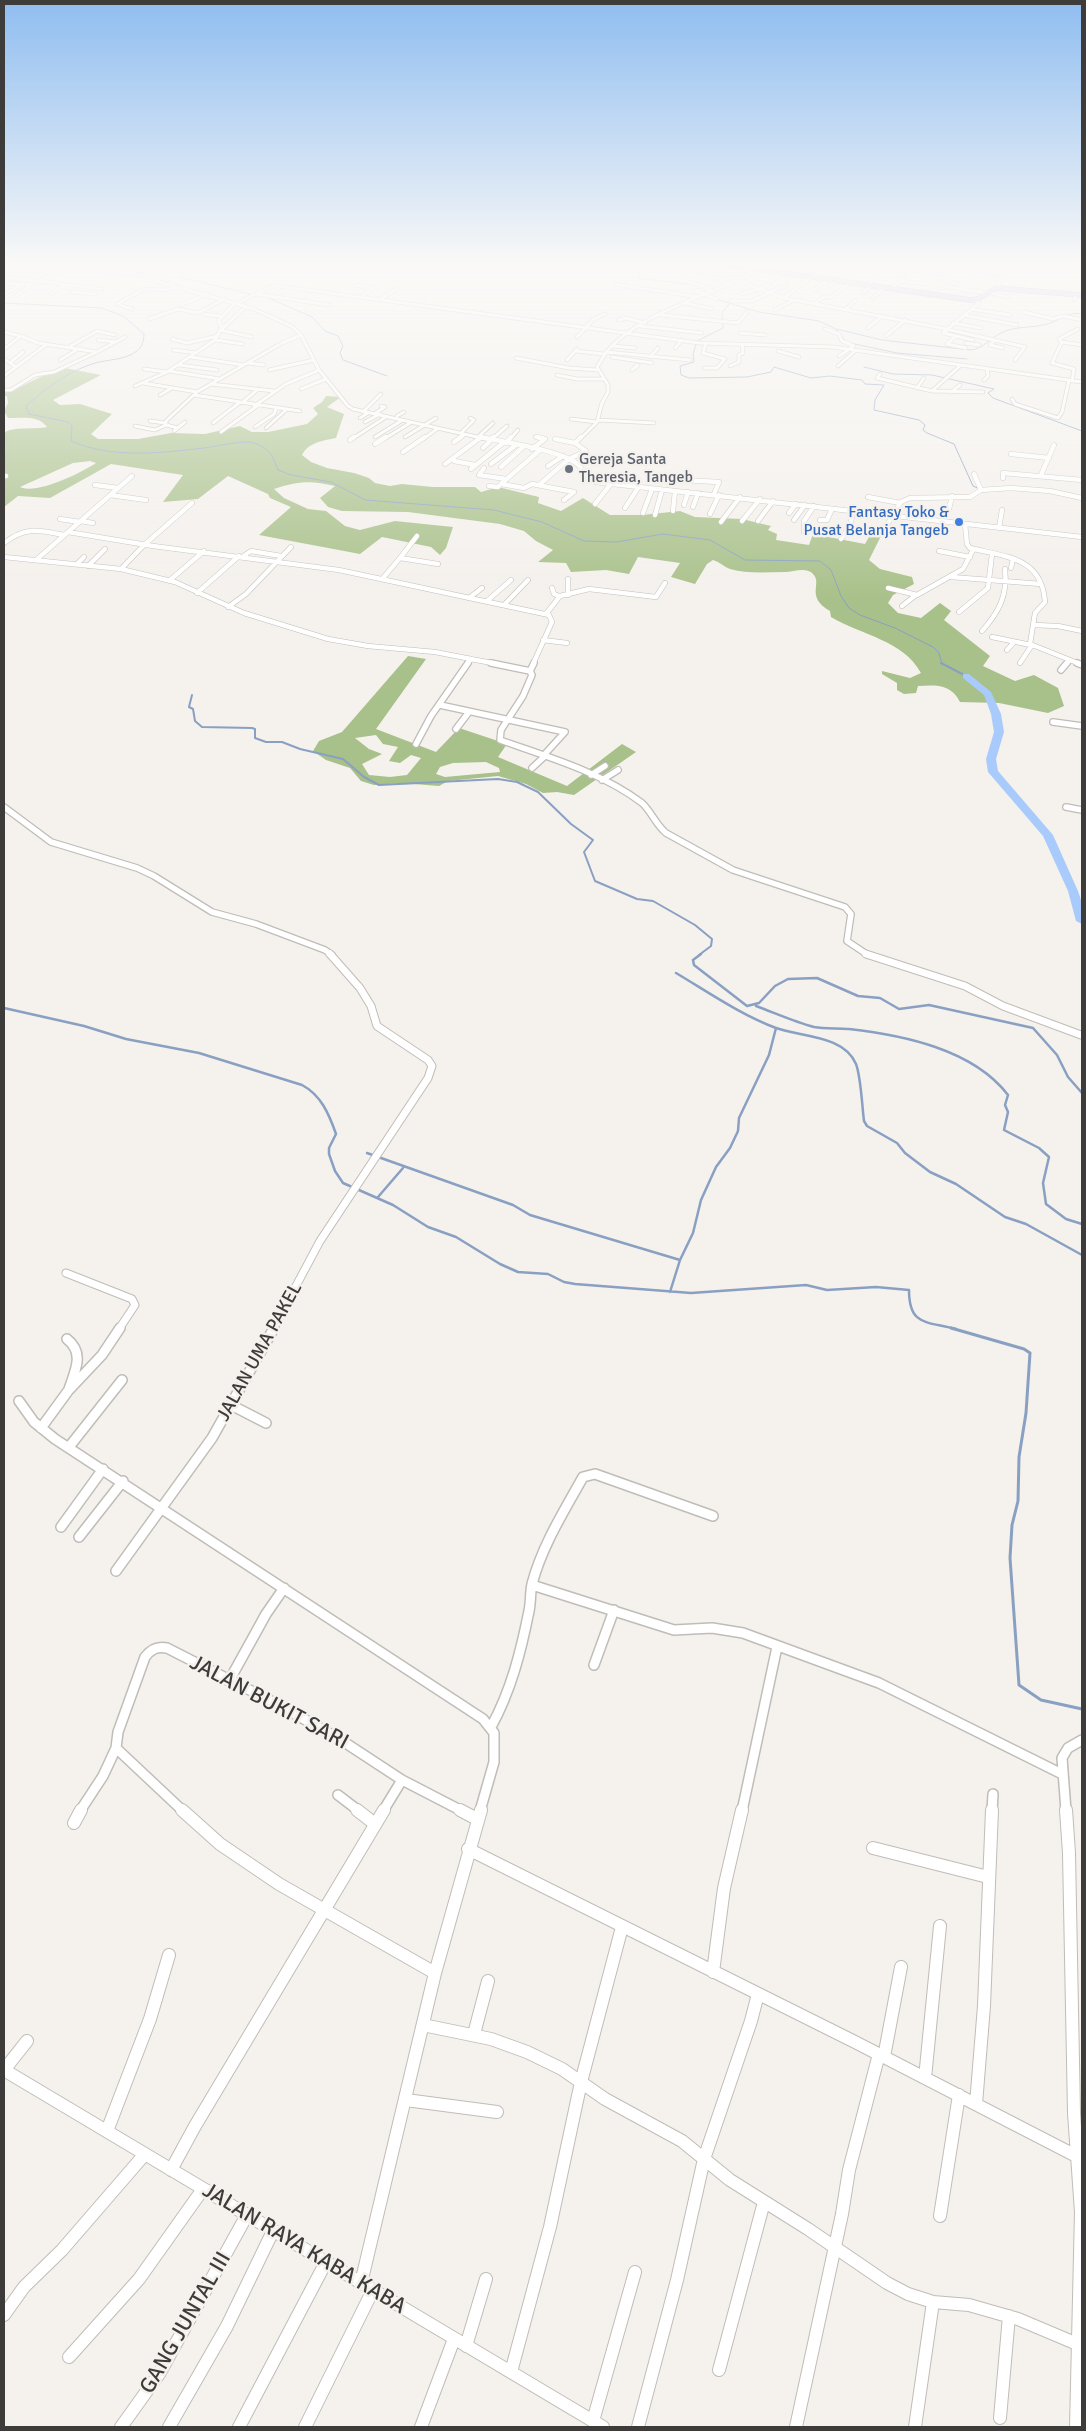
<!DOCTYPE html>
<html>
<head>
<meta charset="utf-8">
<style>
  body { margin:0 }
  #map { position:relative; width:1086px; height:2431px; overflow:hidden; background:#f5f1ed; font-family:Signika,sans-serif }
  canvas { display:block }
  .frame { position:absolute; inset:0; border:5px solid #3e3c3a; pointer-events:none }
</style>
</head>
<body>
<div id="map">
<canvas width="1086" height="2431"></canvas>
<div class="frame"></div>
</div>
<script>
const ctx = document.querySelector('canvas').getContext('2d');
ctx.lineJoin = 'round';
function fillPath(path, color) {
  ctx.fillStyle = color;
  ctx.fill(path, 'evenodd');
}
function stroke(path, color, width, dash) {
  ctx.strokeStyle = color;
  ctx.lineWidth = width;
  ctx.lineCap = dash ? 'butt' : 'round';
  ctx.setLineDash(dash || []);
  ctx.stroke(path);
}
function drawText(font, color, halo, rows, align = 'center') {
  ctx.font = font + ' Signika,sans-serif';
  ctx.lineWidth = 5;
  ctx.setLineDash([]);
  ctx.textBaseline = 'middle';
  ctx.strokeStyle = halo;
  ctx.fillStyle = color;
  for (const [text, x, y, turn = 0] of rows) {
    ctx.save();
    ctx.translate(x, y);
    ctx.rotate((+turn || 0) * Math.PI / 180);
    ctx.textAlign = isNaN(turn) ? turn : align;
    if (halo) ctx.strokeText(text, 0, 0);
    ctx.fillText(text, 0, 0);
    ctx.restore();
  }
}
fillPath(new Path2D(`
  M60,367L101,375L53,400L60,405L80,404L112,414L91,434L98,439H138L171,433L205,434L240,426L252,432H268L307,424L318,414L313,408L322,402L326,396L341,397L327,407L344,414L336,438C322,441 309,442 302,455L311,462L327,468L354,473L369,478L375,483L390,486L402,484L433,487H475L481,492L498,487L539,497L538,503L561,511L583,498L610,515H642L680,511L695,517L742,519L771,526L768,530L777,534L776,540L809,545L813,534L865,544L873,530L883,532L869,560L880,569L912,577L914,584L893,595L888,603L898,613L921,618L940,603L951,611L944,620L990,656L983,666L1015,681L1034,675L1058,688L1064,706L1048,713L999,703L960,702C951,684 936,685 918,686L916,693L904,694L897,690V683L882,674V671L910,678L921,673C903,640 861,635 831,617L830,611C804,596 824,583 812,573C805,567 793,572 785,572C767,572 747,574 730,569C724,567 720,562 713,560L707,564L695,584L671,577L680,563L638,557L629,574L606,570L571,572L566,563L538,562L553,550L536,541L524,531L500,524L408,512L342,511L328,507L320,498L335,486C311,480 297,481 274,489L284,498L308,509L326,511L345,526L360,530L395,521L453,527L446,548L440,555L431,547L382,537L360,554L259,535L291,507L270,498L268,494L228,476L198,499L163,502L183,475L111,464L50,498L18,496L4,507V433C13,426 35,430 47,427C39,415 21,418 8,418L4,411L8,403L7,396H4V389L18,388ZM90,461L96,463C81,473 36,495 20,487L73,463Z
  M408,656L426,659L376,729L436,752L459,728L507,744L498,757L567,786L622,744L636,752L574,795L557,792L543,793L526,784L498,776L448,781L439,786L402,783L374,785L361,781L350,768L326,760L313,751L319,741L342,732ZM376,735L383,744L398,747L389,761L400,763L411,755L421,758L407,775L390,777L369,775L362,764L382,754L369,749L355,738ZM486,762L499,768L500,772L445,777L436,774L440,767L453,763Z`), '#a8c089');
stroke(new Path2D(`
  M655,263L636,270L641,274L638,278L694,285
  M180,277L254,295
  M264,296L312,317L325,331L338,336L343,346L340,353L343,360L387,376
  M716,299L759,312L819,321L836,329L845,341
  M4,303L102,308L123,316L144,334C144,341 142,347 137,351C124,361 106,359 92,364C67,372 45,389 26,406L29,414L68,422L72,426L71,441C112,459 160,453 204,448C219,446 234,442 249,442C268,446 272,454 278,470L291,475L331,482L365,500L494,510L542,522L584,541L616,542L663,534L710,540L745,560L820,561L831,570L841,596L849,608L860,615L895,628L933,647L939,653L942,664
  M729,304L722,313L723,328L697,341L693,354L694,362L680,366L681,375L689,378L747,377L771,372L774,367L811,378L830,376L862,380L865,384L884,385L875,400L874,410L919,420L925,425L923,430L927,433L954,444L973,486L980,489
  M837,329L882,340L971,350C984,348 989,339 1001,333C1016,325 1034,329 1050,323C1063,319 1067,311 1082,314
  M850,343L897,353L967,359
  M864,367L893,374L932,375L994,389L988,393L993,398L1082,431`), '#89a0c2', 1);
stroke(new Path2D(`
  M941,663L966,676
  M192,695L189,707L193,709L195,721L202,727L252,728L255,729V738L266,742H282L300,749L343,759L364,777L379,785L498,779L517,782L538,792L571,824L593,840L584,852L595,881L637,899L653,901L695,925L712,939L711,946L699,955`), '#89a0c2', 2);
stroke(new Path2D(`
  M701,954L693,960L694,965L747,1006L759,1003L775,986L788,979L817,978L858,996L880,998L899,1009L929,1005L1033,1028L1057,1055L1068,1077L1082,1093
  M676,973C708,992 741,1015 776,1028C801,1037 844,1035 856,1064C861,1077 862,1106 864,1121L867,1126L897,1143L905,1153L930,1172L956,1184L1005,1217L1026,1224L1082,1255
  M756,1006C775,1013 795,1022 814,1027C825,1029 837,1028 849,1029C902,1035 973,1049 1008,1095L1005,1105L1008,1112L1004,1130L1039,1148L1049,1157L1043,1183L1046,1204L1066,1219L1082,1224
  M4,1008L84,1026L126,1039L199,1053L302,1085C321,1095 329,1114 336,1134L329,1148V1154L335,1171L343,1183L393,1205L428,1227L456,1237L500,1264L518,1272L548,1274L564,1282L575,1284L691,1293L806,1285L827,1290L876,1287L909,1290C909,1326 926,1321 956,1329
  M367,1153L513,1205L530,1215L680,1260
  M378,1197L403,1168
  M670,1292L680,1260L693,1233L701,1200L716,1167L730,1148L738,1131L739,1118L769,1055L776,1028`), '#89a0c2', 2.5);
stroke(new Path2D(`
  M951,1328L1024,1349L1030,1353L1026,1413L1019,1457L1018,1501L1012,1525L1010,1558L1019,1685L1041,1700L1082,1709`), '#89a0c2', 3);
fillPath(new Path2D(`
  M963,674H969L991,692L1001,714L1004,732L996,759L998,771L1053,835L1078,891L1082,903V924L1076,921L1068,891L1043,836L988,772L986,759L994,732L991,714L984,695L963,678Z`), '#a9cbfc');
const minorFar5 = new Path2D(`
  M4,263L141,274L156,281L254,309L293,327L301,335L319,370L348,406L353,409L486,439
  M78,263L38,281L102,289
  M660,263H664
  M987,266L1014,270
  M843,270L857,271
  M913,270L943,275
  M4,271L16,264
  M637,273L633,270L646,263
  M786,273L792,267
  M699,275L724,279
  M976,275L980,270L1005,275L996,288
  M4,277L36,281
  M150,280L173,268L172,264L175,263
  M721,280L731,277L744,280
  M685,281L703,286L713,292
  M847,281L865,263
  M901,281L926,284
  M931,281L936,277L964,286L963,290
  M741,282L784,298L947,329
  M4,283L28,285L38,281
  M614,284L699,297
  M355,285L374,288L361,297
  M868,285L883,270
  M830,286L837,280
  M948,287L987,293
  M893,288L916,267V263
  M699,290L696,291L717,299
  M815,290L828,278
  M72,292L95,294
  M988,292L1007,297
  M863,293L872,285
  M4,294L20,286
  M51,294L64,285
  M256,294L329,305
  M742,294L764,287L782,272
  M16,296L30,286
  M784,298L812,276L828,269L835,263
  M873,298L885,287
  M380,299L397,289
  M1074,300L1076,295
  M731,301H752L787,284
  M685,303L712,309
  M815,303L824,297H831L852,282
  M181,305L207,294
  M132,309L117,304L144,289L165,290L177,287
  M846,309L856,300
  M971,309L1010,315
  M775,310L794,300
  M1024,312L1053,319L1063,316L1082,320
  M203,314L220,316
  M661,315L738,323L747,312
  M963,315L1017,325
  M149,319L178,309L198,313L224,299
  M618,320L626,318L645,323
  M953,323L981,328
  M640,326L702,333
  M224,327L220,326L219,320L233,305L272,286H278L699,343L833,347L1082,382
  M868,328L882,316
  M825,329L839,334L842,341L854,346L839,356
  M946,329L1025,347L1015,360
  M220,330L252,337
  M4,332L21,336L4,349
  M740,333L765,335
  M886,336L905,320
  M577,337L594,319L605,314
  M955,337L947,344L966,348
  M172,339L187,343L218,336
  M98,340L116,342
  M215,340L243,344
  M973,340L943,333L979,303L974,300
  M995,340L990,345L1003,348
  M1062,342L1059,339L1078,329
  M966,343L979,345
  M613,346L635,348
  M69,347L97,331L115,335
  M675,348L682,340
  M173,350L197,353
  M576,351L604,354
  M778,351L799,357
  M97,352L125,337
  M606,352L690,360
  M191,357L244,365
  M612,357L652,363
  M650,357L658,348
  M516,358L569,368L598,370
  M4,359L16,367L4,376
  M60,360L80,348
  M567,360L577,349
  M11,362L23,352
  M248,363L264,365
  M179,365L217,370
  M730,366L739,362V355L743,353L742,345
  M838,366L856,350
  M16,367L47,344
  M704,368H717L725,359L703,353L706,343
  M144,369L167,372
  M269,370L314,360
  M632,370L638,365
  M169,371L220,379
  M880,374L877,378L932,391L961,365
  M557,375L577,379H604
  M984,380L988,376L987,368
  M1072,381L1074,369L1052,363L1062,342L1082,345
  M143,383L197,392
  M211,384L274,391
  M135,386L167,372L215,340L219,332L246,306
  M917,388L924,378
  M301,389L326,379
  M4,390H11L35,375L54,372L97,352L38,343L21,336
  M932,391L983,392
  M951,392L960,385
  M160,395L172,388
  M194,395L300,411
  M1012,399L1015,404L1058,418L1062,412L1069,380
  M242,403L258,389
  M254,406L286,384L319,370
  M363,412L381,394
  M374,414L385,407L381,406
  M397,416L404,412
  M360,418L368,413
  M571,419L597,422
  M598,420L654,423
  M150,421L165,423
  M365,422L380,414
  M213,423L239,403
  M135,426L155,430L166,425
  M255,427L274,414L276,409
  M178,428L166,425V421L197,392L282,343L301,335
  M266,428L286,410
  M174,431L185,422
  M221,432L257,406
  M460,434L474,420L470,418
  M375,437L401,421
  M405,437L436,418
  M535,437L543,439
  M477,438L493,423
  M352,439L386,417
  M384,439L410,423
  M423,439L437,429
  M459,439L464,435
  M492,439L507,426
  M510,439L518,430
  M580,439L597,422L602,403L608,392V385L597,367C601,361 605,353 610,348C645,309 723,293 770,263`);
const minorFar4 = new Path2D(`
  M481,437C503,442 559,450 576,463C584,469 583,475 595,482L1082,537
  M555,439L575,443
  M350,440L354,437
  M490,440L493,437
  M454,442L461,437
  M506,443L511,437
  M375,444L386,437
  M483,448L491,440
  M532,449L545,439L537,437
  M403,452L425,437
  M1011,454L1049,458
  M454,461L475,465
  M445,464L480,438
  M491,464L516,445
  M548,466L563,456
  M501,467L523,447
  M484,468L479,475L506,479
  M471,469L503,443
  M974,474L981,490
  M1041,475L1054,445
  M4,476H6
  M1003,478V473L1082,480
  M682,480L719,482L714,494
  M501,484L540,450
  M95,485L118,488
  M539,485L569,459L586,451L575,443L581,437
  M489,486L498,487L501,484L524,488L532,484L574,492L564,500
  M110,495L146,500
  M868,497L900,503
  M595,504L610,485
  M684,505L688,492
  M693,507L698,493
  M625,508L638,488
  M949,509L952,496
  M673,511L675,491
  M643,513L652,489
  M789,513L796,504
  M710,514L719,495
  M655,515L662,490
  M60,519L80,522
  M794,520L805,505
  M820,520H827L832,509
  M81,521L93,523
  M742,521L760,499
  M758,521L773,501
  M721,522L740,497
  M965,524L967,544L970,548C1006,557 1042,557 1045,602L1035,613L1030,644L1080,664
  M999,528L1002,510
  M884,530L901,502L910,498L970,497L981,490L1011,488L1050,491L1082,498
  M68,532L153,546L339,570L549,615L552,622L533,664
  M804,532V521L814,506
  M841,539L850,526L853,512
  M4,543C26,526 38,530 64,535
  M939,551L970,557
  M4,557L121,569L175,582L244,613L328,639L368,646L435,652L497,664
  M242,557L251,551L281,556
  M400,558L417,536
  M36,560L132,476
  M77,564L84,557
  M88,566L105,549
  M1011,568L1013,559
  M121,569L144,545L192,503
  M951,577L1041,584
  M383,578L400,558L438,564
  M568,579V595
  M170,580L204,551
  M552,588L554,594L559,596
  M888,588L917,595L963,569L973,550
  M197,593L239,556
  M469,598L482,588
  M487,601L511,580
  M504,605L528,580
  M902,606L916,595
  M228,607L246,594L291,547
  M959,612L988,588L992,554
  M546,614L560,596L589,589L656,597L665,583
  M1033,625L1058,626L1082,631
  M982,631C999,612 1008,595 1005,569
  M992,637L1031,645
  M543,640L567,643
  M1007,650L1014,642
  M1020,663L1032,645
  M467,664L471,659
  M1066,664L1069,661`);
const minorFar3 = new Path2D(`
  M491,663L530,671
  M534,663L530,671L532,675L523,696L501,730L500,740C548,757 601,772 642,803C651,811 656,825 666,833L733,870L845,907L851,914L847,941L868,955
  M1077,663L1082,665
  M1061,670L1067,663
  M440,705L565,732L544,755
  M1053,722L1082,726
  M456,729L469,712
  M416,744L431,716L468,663
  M532,768L545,756
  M591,775L605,766
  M602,780L618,770
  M4,807L51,842L137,868L154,876L212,912L256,924L325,950L332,955
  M1066,807L1082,810`);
const minorFar2 = new Path2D(`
  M866,954L965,986L1003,1006L1081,1035
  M66,1273L132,1299L135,1305L119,1329
  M273,1329L320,1241L428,1078L432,1066L428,1060L377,1026L371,1006L360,988L330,954`);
const minorFar1 = new Path2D(`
  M67,1339C85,1353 75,1371 69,1389
  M19,1401L34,1422L55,1439L483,1719L494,1733V1762L480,1811
  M231,1405L266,1423
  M41,1428L68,1391L102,1355L120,1328
  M69,1447L122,1380
  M61,1527L103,1469
  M79,1537L123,1481
  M116,1571L212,1438L274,1328
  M532,1585L674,1630L712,1628L743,1633L879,1683L1062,1774
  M594,1665L614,1610
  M229,1681L266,1614L284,1588
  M491,1727C511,1691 521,1651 529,1611C531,1602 530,1593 532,1584C542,1546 564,1511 583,1477L595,1474L713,1516
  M116,1748L183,1811
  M338,1795L359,1811
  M80,1811L103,1776L116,1748L118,1732L145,1657C151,1649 157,1646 167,1648L281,1706L341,1740L402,1780L462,1811
  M383,1811L402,1780
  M742,1811L777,1647
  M992,1811L993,1794
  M1066,1811L1062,1758L1068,1748L1082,1740`);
const minor = new Path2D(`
  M182,1810L220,1844L279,1884L435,1973
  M357,1810L375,1824
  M460,1810L477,1819
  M1066,1810L1069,1853L1074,2113L1081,2212L1076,2427
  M74,1823L81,1810
  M873,1848L988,1877
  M468,1849L855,2042L1082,2159
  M713,1972L724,1888L742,1810
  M423,2025L491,2039L527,2052L562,2069L605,2099L682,2141L730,2180L808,2229L887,2283L908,2294L933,2302L969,2305L1018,2319L1082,2346
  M474,2034L488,1981
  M884,2057L901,1967
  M4,2070L603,2427
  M4,2070L27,2041
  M925,2078L940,1926
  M406,2100L497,2112
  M976,2104L984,2006L992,1810
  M107,2131L150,2019L169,1955
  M171,2170L195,2126L384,1810
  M940,2216L959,2095
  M361,2283L435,1973L481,1810
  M4,2315L24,2287L62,2250L145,2154
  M466,2346L486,2279
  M69,2357L139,2279L203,2189
  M719,2370L764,2202
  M511,2372L550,2227L581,2082L622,1927
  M1000,2418L1009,2316
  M593,2421L635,2272
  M121,2427L159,2374L247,2215
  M169,2427L227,2326L273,2231
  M239,2427L326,2262
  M305,2427L373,2290
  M421,2427L454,2339
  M638,2427L677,2280L704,2159L751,2021L758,1994
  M796,2427L842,2214L849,2170L879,2054
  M915,2427L933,2302`);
const major = new Path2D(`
  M715,263L971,300L978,299L996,288L1082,295`);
stroke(minorFar5, '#c0bdb8', 4.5);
stroke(minorFar4, '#c0bdb8', 5.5);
stroke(minorFar3, '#c0bdb8', 8);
stroke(minorFar2, '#c0bdb8', 9);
stroke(minorFar1, '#c0bdb8', 12);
stroke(minor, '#c0bdb8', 14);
stroke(major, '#7d6ba8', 5.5);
stroke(minorFar5, '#fff', 3);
stroke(minorFar4, '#fff', 4.5);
stroke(minorFar3, '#fff', 5.5);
stroke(minorFar2, '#fff', 7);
stroke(minorFar1, '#fff', 9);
stroke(minor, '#fff', 12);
stroke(major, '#c5b5ee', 4.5);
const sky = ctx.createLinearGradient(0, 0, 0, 603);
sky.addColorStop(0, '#8fbdf0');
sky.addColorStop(0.44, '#faf9f7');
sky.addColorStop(1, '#faf9f700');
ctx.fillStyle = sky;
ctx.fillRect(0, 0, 1086, 603);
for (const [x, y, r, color] of [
  [569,469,5,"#6b7280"],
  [959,522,5,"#3f7fe0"]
]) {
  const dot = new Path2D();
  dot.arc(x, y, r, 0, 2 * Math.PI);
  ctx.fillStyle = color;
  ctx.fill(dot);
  stroke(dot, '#f5f1ed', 2);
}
drawText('16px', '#5b616d', '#f5f1ed', [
  ["Gereja Santa",579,460],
  ["Theresia, Tangeb",579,478]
], 'left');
drawText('16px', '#366cbe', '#f5f1ed', [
  ["Fantasy Toko &",949,513],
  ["Pusat Belanja Tangeb",949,531]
], 'right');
drawText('19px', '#3e3c3a', '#f5f1ed', [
  ["JALAN UMA PAKEL",260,1352,-61]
]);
drawText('22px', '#3e3c3a', '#f5f1ed', [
  ["JALAN BUKIT SARI",269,1703,28],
  ["JALAN RAYA KABA KABA",304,2249,31],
  ["GANG JUNTAL III",186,2323,-60]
]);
</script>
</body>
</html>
